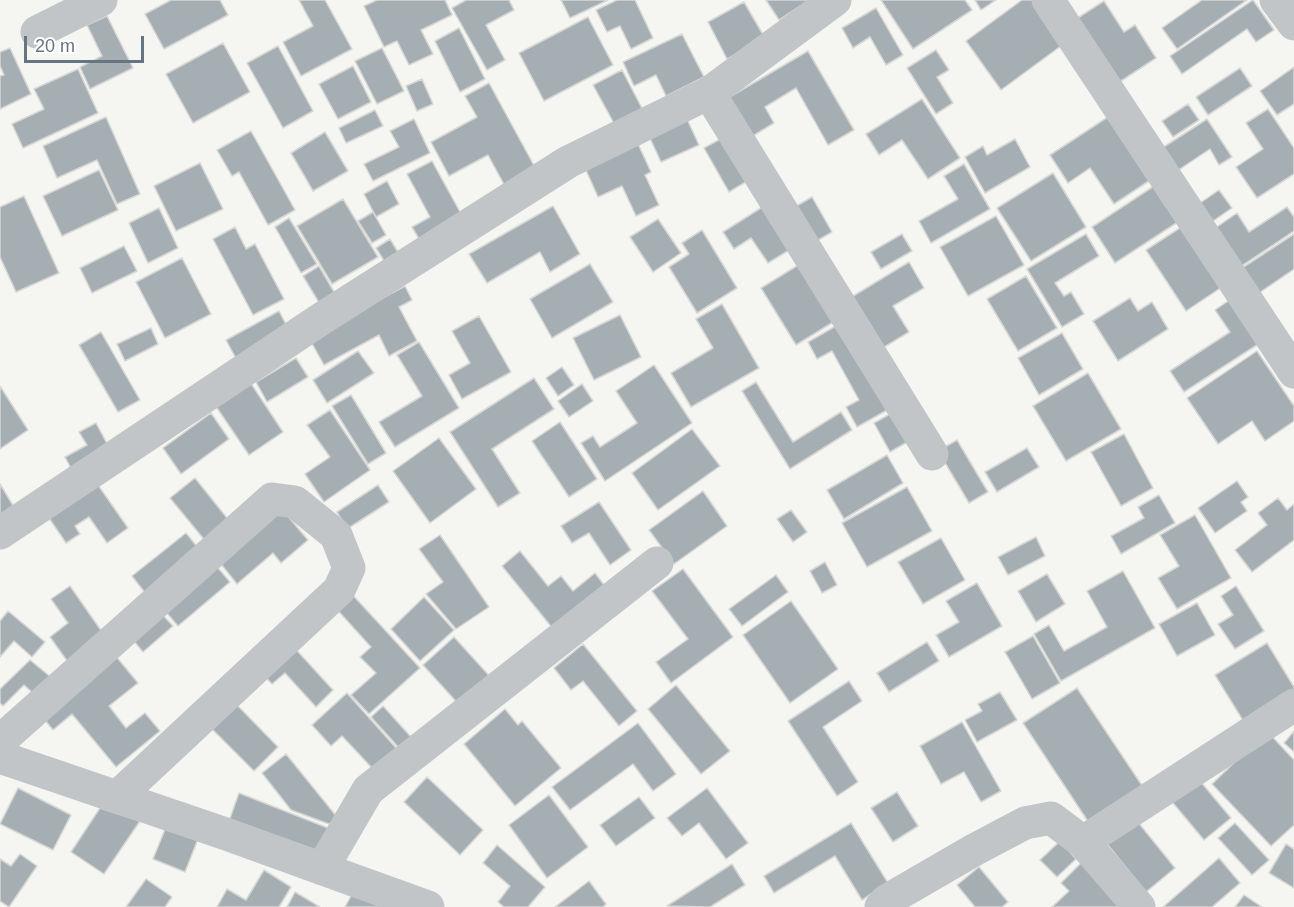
<!DOCTYPE html>
<html>
<head>
<meta charset="utf-8">
<style>
  body { margin:0 }
  #map { position:relative; width:1294px; height:907px; overflow:hidden; background:#f5f5f2; font-family:Helvetica,sans-serif }
  canvas { display:block }
  .scale { position:absolute; left:24px; top:36px; width:120px; height:27px; box-sizing:border-box; border:3px solid #657582; border-top:0; padding-left:8px; font-size:18px; line-height:21px; white-space:nowrap; color:#657582; -webkit-text-stroke:4px #fff; paint-order:stroke }
</style>
</head>
<body>
<div id="map">
<canvas width="1294" height="907"></canvas>
<div class="scale">20 m</div>
</div>
<script>
const ctx = document.querySelector('canvas').getContext('2d');
ctx.lineJoin = 'round';
function fillPath(path, color) {
  ctx.fillStyle = color;
  ctx.fill(path, 'evenodd');
}
function stroke(path, color, width, dash) {
  ctx.strokeStyle = color;
  ctx.lineWidth = width;
  ctx.lineCap = dash ? 'butt' : 'round';
  ctx.setLineDash(dash || []);
  ctx.stroke(path);
}
const building = new Path2D(`
  M171,0H220L228,15L164,49L145,14Z
  M299,0H325L352,49L301,76L283,42L313,26Z
  M377,0H445L452,15L421,30L433,54L409,65L397,41L384,47L364,6Z
  M466,0H509L514,10L486,25L505,60L487,70L452,8Z
  M561,0H608L570,18Z
  M617,0H635L653,38L631,49L620,26L607,32L596,10Z
  M766,0H809L779,20Z
  M881,0H965L972,10L913,49Z
  M975,0H996L981,10Z
  M1022,0H1034L1065,43L1001,90L966,41Z
  M1202,0H1247L1177,49L1162,28Z
  M1253,0L1274,30L1256,42L1247,29L1182,74L1170,56Z
  M1104,1L1124,32L1135,25L1156,58L1118,83L1076,19Z
  M744,2L765,38L727,59L708,22Z
  M876,8L903,55L886,65L870,37L853,48L842,28Z
  M107,16L133,68L90,89L80,67L102,56L87,25Z
  M588,17L613,65L544,101L519,53Z
  M459,28L485,79L460,92L435,41Z
  M682,34L704,77L666,96L656,75L634,86L623,62Z
  M223,43L250,92L193,123L166,74Z
  M278,46L313,111L283,128L247,63Z
  M10,48L31,94L0,109V76L4,75L0,66V52Z
  M382,48L404,91L377,104L355,61Z
  M936,50L949,70L937,77L953,103L936,114L907,68Z
  M808,51L854,130L828,145L796,88L765,107L774,123L751,137L728,98Z
  M353,66L371,102L338,119L319,84Z
  M1294,67V104L1277,115L1260,91Z
  M1240,68L1252,86L1208,115L1196,97Z
  M78,69L98,113L23,148L12,124L44,109L34,89Z
  M622,70L644,112L616,127L593,85Z
  M422,79L433,104L417,111L406,86Z
  M489,83L537,171L506,188L488,155L449,176L431,142L477,117L465,96Z
  M922,99L960,158L928,179L902,140L879,155L866,134Z
  M1188,104L1199,120L1173,137L1162,121Z
  M1268,109L1294,148V174L1257,198L1236,167L1263,149L1246,123Z
  M375,110L383,126L346,143L339,128Z
  M1114,113L1155,177L1114,204L1090,168L1068,183L1050,155Z
  M106,117L140,194L117,204L97,160L57,178L43,146Z
  M414,119L430,153L373,181L364,164L399,147L390,131Z
  M687,119L699,145L661,162L649,136Z
  M1207,119L1232,157L1219,165L1210,149L1174,173L1159,150Z
  M251,131L295,210L268,225L239,172L232,176L217,150Z
  M325,132L348,171L313,191L291,153Z
  M724,137L749,180L729,192L704,148Z
  M1015,139L1030,167L985,193L965,157L983,146L987,155Z
  M638,144L651,172L645,175L659,205L636,216L622,186L598,197L585,168Z
  M432,161L465,221L422,244L412,227L430,217L407,174Z
  M200,163L223,209L176,231L154,186Z
  M964,164L990,209L931,243L919,221L958,199L944,176Z
  M99,170L118,210L62,236L43,196Z
  M1053,173L1086,227L1031,261L997,208Z
  M387,181L399,204L376,217L364,194Z
  M1157,184L1181,220L1115,263L1092,227Z
  M1219,190L1232,208L1213,221L1200,203Z
  M24,196L59,273L16,292L0,257V207Z
  M812,197L832,232L813,243L793,208Z
  M343,199L378,257L332,284L297,226Z
  M553,206L580,254L550,272L540,252L487,283L469,254Z
  M764,206L791,249L768,263L751,238L734,249L723,232Z
  M1287,207L1294,217V231L1237,269L1211,231L1237,213L1249,232Z
  M159,208L178,248L148,263L129,223Z
  M373,212L386,235L372,243L358,221Z
  M996,216L1024,265L968,296L940,247Z
  M289,218L317,264L301,273L275,227Z
  M658,219L681,253L653,272L630,237Z
  M1186,224L1225,285L1186,311L1146,250Z
  M235,227L246,249L255,244L284,299L253,315L213,239Z
  M702,230L737,288L697,313L669,267L689,254L682,243Z
  M902,234L912,251L881,269L871,252Z
  M1086,234L1099,256L1055,283L1064,296L1071,292L1084,314L1062,327L1027,269Z
  M1294,234V269L1256,295L1239,270Z
  M390,239L404,262L390,270L376,248Z
  M124,246L137,271L92,293L80,268Z
  M182,258L211,314L165,338L136,282Z
  M909,262L924,288L893,306L909,332L876,352L845,301Z
  M590,264L613,302L552,338L530,299Z
  M800,264L835,321L796,345L761,288Z
  M319,266L337,297L321,306L303,276Z
  M1026,276L1057,328L1018,351L987,299Z
  M405,286L412,300L399,307L417,341L389,356L379,335L324,365L309,338Z
  M1130,298L1138,311L1152,302L1168,329L1118,361L1093,321Z
  M1231,299L1260,343L1184,392L1170,371L1230,332L1215,310Z
  M722,304L759,368L691,407L671,373L713,348L696,319Z
  M279,311L292,336L239,364L226,340Z
  M620,315L641,357L594,380L573,338Z
  M479,316L511,372L462,399L449,375L470,363L452,331Z
  M841,323L889,409L857,427L846,407L859,400L832,351L817,359L808,342Z
  M151,328L158,344L125,361L117,344Z
  M101,332L140,400L118,412L79,345Z
  M1062,333L1083,369L1039,395L1018,358Z
  M419,342L459,408L395,447L379,422L422,396L397,355Z
  M358,351L374,373L327,403L313,380Z
  M1257,351L1294,406V421L1265,441L1252,421L1218,444L1187,398Z
  M296,358L308,377L267,402L256,382Z
  M654,365L692,423L605,481L581,443L593,436L600,447L637,423L616,391Z
  M562,367L574,385L558,396L546,378Z
  M1088,373L1121,429L1066,461L1033,406Z
  M534,378L554,409L492,449L520,493L498,507L450,432Z
  M250,382L283,432L249,455L215,405Z
  M756,382L793,442L841,412L852,430L790,469L742,391Z
  M582,384L593,401L569,417L558,401Z
  M0,386L28,430L0,449Z
  M351,395L386,453L368,464L332,406Z
  M330,410L370,470L324,502L305,474L330,457L307,425Z
  M211,413L229,439L181,474L163,448Z
  M892,413L909,441L890,452L874,423Z
  M560,422L597,479L569,497L532,441Z
  M96,423L112,453L74,474L65,457L87,445L79,432Z
  M692,429L720,466L658,510L632,473Z
  M1124,434L1153,488L1121,506L1091,452Z
  M439,438L476,489L430,523L393,471Z
  M957,440L988,492L969,503L938,451Z
  M1027,448L1039,467L997,492L985,472Z
  M887,455L903,483L844,519L827,490Z
  M195,478L231,523L207,543L170,498Z
  M1237,481L1248,497L1241,502L1247,511L1215,533L1198,508Z
  M0,484L17,512L0,522Z
  M98,485L128,528L107,543L89,517L75,526L80,534L66,543L49,518Z
  M378,485L389,502L347,529L337,512Z
  M907,487L932,531L867,567L842,523Z
  M703,491L727,526L674,564L649,530Z
  M1159,495L1175,523L1121,554L1111,536L1144,518L1138,507Z
  M1278,498L1287,510L1294,504V540L1252,572L1235,550L1267,525L1258,513Z
  M599,502L631,550L610,565L589,533L572,543L561,526Z
  M279,506L308,540L281,563L273,553L237,584L217,559Z
  M791,510L807,532L793,542L777,519Z
  M1195,515L1231,578L1177,609L1158,578L1179,566L1160,535Z
  M186,533L203,554L149,598L132,576Z
  M440,535L489,607L456,629L426,594L443,582L419,549Z
  M1036,537L1045,556L1008,575L998,557Z
  M941,538L965,580L923,604L898,562Z
  M520,551L548,586L561,576L573,591L595,573L610,593L558,635L502,566Z
  M212,561L230,582L178,626L160,605Z
  M825,562L837,585L822,593L810,571Z
  M683,569L733,637L671,683L656,662L688,639L652,591Z
  M1123,571L1155,628L1061,681L1034,634L1049,625L1064,651L1107,627L1087,591Z
  M1047,574L1065,604L1036,622L1018,591Z
  M776,575L788,592L742,626L729,609Z
  M977,583L1002,626L949,657L936,635L959,622L946,601Z
  M70,586L107,639L70,665L50,637L68,623L51,599Z
  M1236,586L1264,631L1235,649L1218,624L1233,615L1221,596Z
  M348,590L420,668L369,714L351,695L376,673L360,657L371,647L332,604Z
  M424,597L454,630L420,661L391,629Z
  M791,601L838,669L790,703L743,635Z
  M1197,603L1215,635L1177,656L1159,624Z
  M158,610L173,626L143,652L129,635Z
  M8,611L45,642L32,657L14,641L0,657V621Z
  M1033,636L1060,683L1032,699L1005,652Z
  M454,637L494,681L463,709L423,665Z
  M927,642L939,661L889,692L877,673Z
  M290,643L333,690L316,707L285,673L272,684L260,671Z
  M1267,643L1294,687V698L1247,727L1215,675Z
  M583,644L637,711L619,726L583,681L571,690L554,668Z
  M114,654L138,683L109,706L126,728L145,713L160,731L116,767L72,714L53,730L40,714Z
  M30,660L52,678L35,695L24,685L3,706L0,703V689Z
  M849,681L862,701L823,727L858,782L837,796L788,721Z
  M676,685L730,751L701,774L648,709Z
  M1077,688L1145,790L1091,826L1023,723Z
  M1000,692L1017,720L977,742L965,720L982,711L978,704Z
  M347,693L397,749L374,770L342,736L331,746L312,725Z
  M235,703L278,747L254,771L211,728Z
  M383,706L411,737L399,748L371,717Z
  M505,709L518,725L522,721L561,768L515,806L464,744Z
  M962,722L1001,791L981,802L964,772L941,784L920,746Z
  M638,723L676,774L653,791L633,764L570,810L552,787Z
  M1267,731L1294,760V825L1271,846L1212,784Z
  M1294,731V752L1284,743Z
  M286,754L337,817L329,824L291,810L262,773Z
  M1195,775L1231,818L1204,840L1168,797Z
  M427,777L483,830L460,855L404,802Z
  M18,788L71,815L53,850L0,824Z
  M707,788L748,843L726,859L699,823L682,836L667,818Z
  M897,792L918,826L893,842L871,808Z
  M239,793L328,828L316,858L228,824Z
  M549,795L588,847L547,878L509,825Z
  M639,797L655,818L616,846L600,825Z
  M100,808L140,821L104,874L71,852Z
  M1133,816L1175,868L1146,892L1103,839Z
  M851,823L888,883L862,900L835,856L774,893L764,876Z
  M1235,823L1269,860L1252,875L1218,838Z
  M166,827L198,839L185,872L153,859Z
  M1060,841L1076,859L1057,877L1040,860Z
  M1286,844L1294,849V888L1269,873Z
  M497,845L545,887L528,907H504L498,902L510,886L483,863Z
  M20,854L37,866L9,907L0,901V859L11,866Z
  M1219,858L1240,883L1212,907H1163Z
  M1081,863L1122,907H1052L1069,891L1061,883Z
  M732,864L745,885L710,907L667,906Z
  M979,867L1008,902L1002,907H975L957,885Z
  M264,870L291,887L279,907H217L227,889L246,900Z
  M146,879L172,897L165,907H126Z
  M589,881L606,904L603,907H555Z
  M356,887L393,907H345Z
  M295,892L320,907H287Z
  M1244,895L1262,907H1235Z`);
fillPath(building, '#a5aeb3');
stroke(building, '#d7d7d5', 1.5);
stroke(new Path2D(`
  M1048,0L1294,372
  M1276,0L1294,24
  M37,32L101,0
  M709,93L932,454
  M0,533L321,319L568,162L709,93L835,0
  M0,741L272,499L295,502L336,535L349,568L339,590L117,797
  M0,757L226,834L428,907
  M1083,842L1294,705
  M322,869L368,790L657,563
  M881,907L886,901L974,850L1025,823L1051,818L1083,842L1139,907`), '#c1c5c8', 33);
</script>
</body>
</html>
